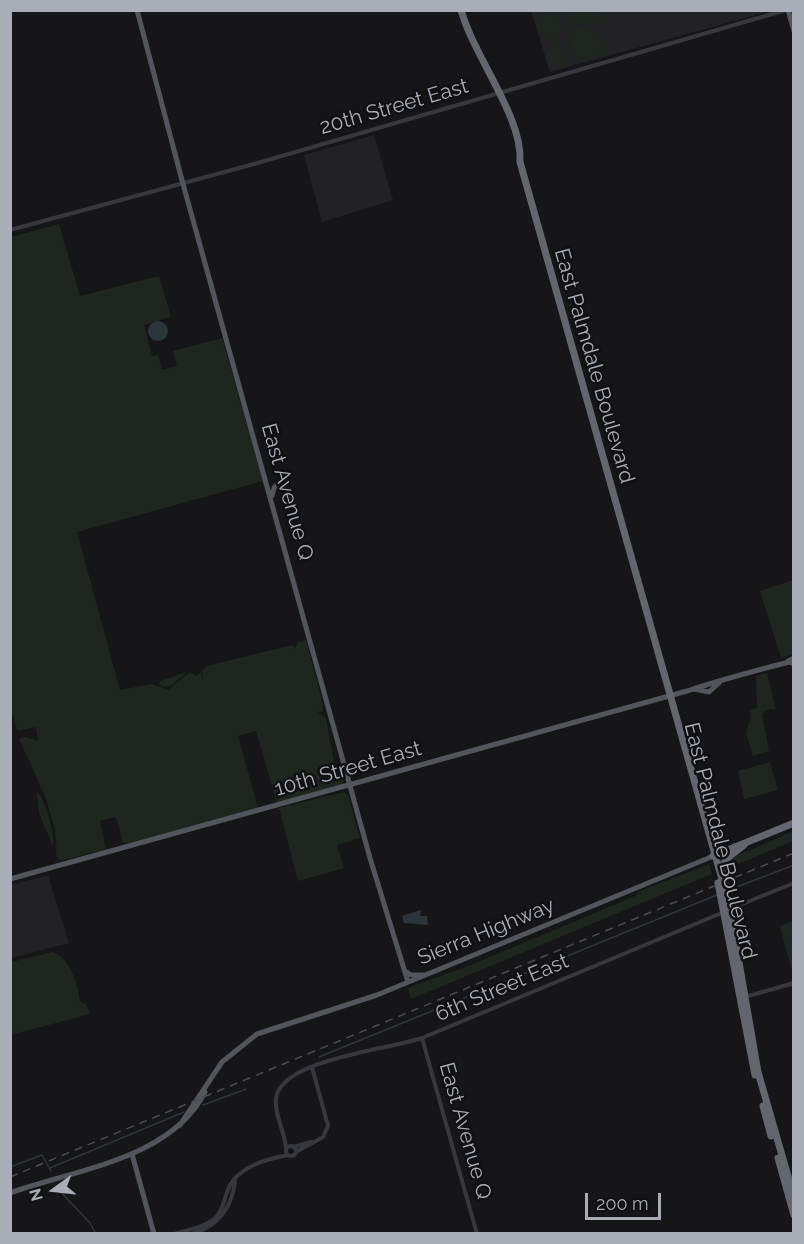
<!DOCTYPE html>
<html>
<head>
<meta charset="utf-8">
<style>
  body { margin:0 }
  #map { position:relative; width:804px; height:1244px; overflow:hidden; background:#161618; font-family:Raleway,sans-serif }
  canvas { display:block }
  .frame { position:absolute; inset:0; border:12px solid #a8adb8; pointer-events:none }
  .north { position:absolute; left:24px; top:1160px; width:60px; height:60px; -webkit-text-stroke:4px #111113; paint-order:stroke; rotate:255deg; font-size:16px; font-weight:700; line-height:24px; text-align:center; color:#a8adb8 }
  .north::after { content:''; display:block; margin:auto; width:21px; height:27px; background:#a8adb8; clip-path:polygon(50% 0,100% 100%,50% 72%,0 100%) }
  .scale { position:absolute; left:585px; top:1193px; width:76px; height:27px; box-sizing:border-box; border:3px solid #a8adb8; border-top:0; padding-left:8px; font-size:18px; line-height:21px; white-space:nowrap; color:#a8adb8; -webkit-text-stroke:4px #111113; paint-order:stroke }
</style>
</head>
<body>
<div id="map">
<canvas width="804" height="1244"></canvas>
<div class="frame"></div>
<div class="north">N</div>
<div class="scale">200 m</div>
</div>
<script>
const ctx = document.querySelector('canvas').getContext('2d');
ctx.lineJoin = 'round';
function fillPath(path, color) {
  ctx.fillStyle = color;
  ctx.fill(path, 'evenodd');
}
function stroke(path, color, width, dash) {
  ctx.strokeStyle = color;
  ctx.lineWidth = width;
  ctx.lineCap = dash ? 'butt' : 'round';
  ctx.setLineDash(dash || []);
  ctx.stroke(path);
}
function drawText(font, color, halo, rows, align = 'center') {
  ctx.font = font + ' Raleway,sans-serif';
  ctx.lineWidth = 5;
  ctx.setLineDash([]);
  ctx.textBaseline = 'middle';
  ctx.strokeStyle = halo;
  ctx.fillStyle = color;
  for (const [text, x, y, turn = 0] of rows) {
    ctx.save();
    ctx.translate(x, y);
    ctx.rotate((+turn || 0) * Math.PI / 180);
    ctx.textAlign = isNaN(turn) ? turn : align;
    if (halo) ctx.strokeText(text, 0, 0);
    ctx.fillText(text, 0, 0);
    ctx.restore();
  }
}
fillPath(new Path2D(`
  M531,11H770L550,72Z
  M374,135L393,200L322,222L304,155Z
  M48,875L69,943L11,958V885Z`), '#222225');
fillPath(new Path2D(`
  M551,11L557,12L562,29L560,40L539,33L536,24Z
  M562,11H602L605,24L572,22Z
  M579,27L596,34L607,52L578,61L575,58L568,30Z
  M559,43L568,55L565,68L547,62L545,56L555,44Z
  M59,224L80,296L159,276L171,317L144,325L152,356L158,355L162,370L177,366L173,351L222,338L263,481L77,532L120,690L152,684L168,690L190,672L195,676L201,673L203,681L202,671L207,666L292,645L295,649L298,642L306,640L323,704L322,711L318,712L326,718L336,772L341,777L339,759L344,780L342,785L277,803L256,731L238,736L258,808L131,843H123L116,817L100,821L106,849L60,861L57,856L55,829L45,796L19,739L26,737L38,741L36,727L17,731L11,707V237Z
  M793,580V654L781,658L760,591Z
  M187,672L172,685L163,687L159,684L160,681Z
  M767,673L776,709L766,710L762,714L769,751L753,756L746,733L751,717L749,710L757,708L756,676Z
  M770,762L778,790L744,799L738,771Z
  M37,791C45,799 56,836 53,847L39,813Z
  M344,792L348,795L360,838L337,845L344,868L298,881L279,808Z
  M793,831V841L726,869L728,860Z
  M709,864L712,874L411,999L408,989L413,986L471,965L635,896L638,892Z
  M793,921V975L780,926Z
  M53,952C71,959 77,983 80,1001L86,1004L90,1014L11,1035V962Z`), '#1e261f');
fillPath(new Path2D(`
  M148 331a10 10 0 1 1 20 0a10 10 0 1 1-20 0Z
  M421,910L420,916H427L428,925L404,923L402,916Z`), '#2c353c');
stroke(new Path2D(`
  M729,890L794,865
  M319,1057L717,895
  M203,1105L246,1089
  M10,1167L42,1155L51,1171
  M50,1168L184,1112
  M55,1186L90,1223L96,1234`), '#2c353c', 1.5);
stroke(new Path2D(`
  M10,230L254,164L786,10
  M730,909L794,883
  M745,997L794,983
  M422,1038L477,1234
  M286 1151a5 5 0 1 1 10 0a5 5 0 1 1-10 0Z
  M293,1147L311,1142
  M286,1148C285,1132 274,1115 276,1098C282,1059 391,1049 422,1038L724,912
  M296,1152L323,1137L328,1126L312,1067
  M174,1234C187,1230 203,1228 214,1219C224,1210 224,1197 230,1185C241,1166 267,1159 288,1155
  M192,1234C218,1226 232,1208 235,1181`), '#37383d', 4);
stroke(new Path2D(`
  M137,10L183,184L370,858L408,982
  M788,10L794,31
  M272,496L274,488L281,480
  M794,658L788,661L794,664
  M694,689L709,692L719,683
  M10,879L687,691C720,680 754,671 789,662
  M405,971L411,975H424
  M180,1125L222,1062L257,1034L377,995L711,857
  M132,1154L154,1234
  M10,1193C77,1169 171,1159 205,1092`), '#53555c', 5);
stroke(new Path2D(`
  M461,10C474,57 523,117 520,162L729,904L758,1072L794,1197
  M713,856L794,823
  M724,871L725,860L744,845
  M718,883L755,1075
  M763,1106L771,1136
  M778,1158L794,1215`), '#63666e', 7);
stroke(new Path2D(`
  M10,1177L794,853`), '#4a4c52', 1.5, [8, 6]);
drawText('21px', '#a8adb8', '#111113', [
  ["20th Street East",394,107,-16],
  ["East Palmdale Boulevard",594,366,74],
  ["East Avenue Q",287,492,74],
  ["10th Street East",348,769,-16],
  ["East Palmdale Boulevard",720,841,76],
  ["Sierra Highway",486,932,-22],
  ["6th Street East",502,988,-23],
  ["East Avenue Q",465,1131,74]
]);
</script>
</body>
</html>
